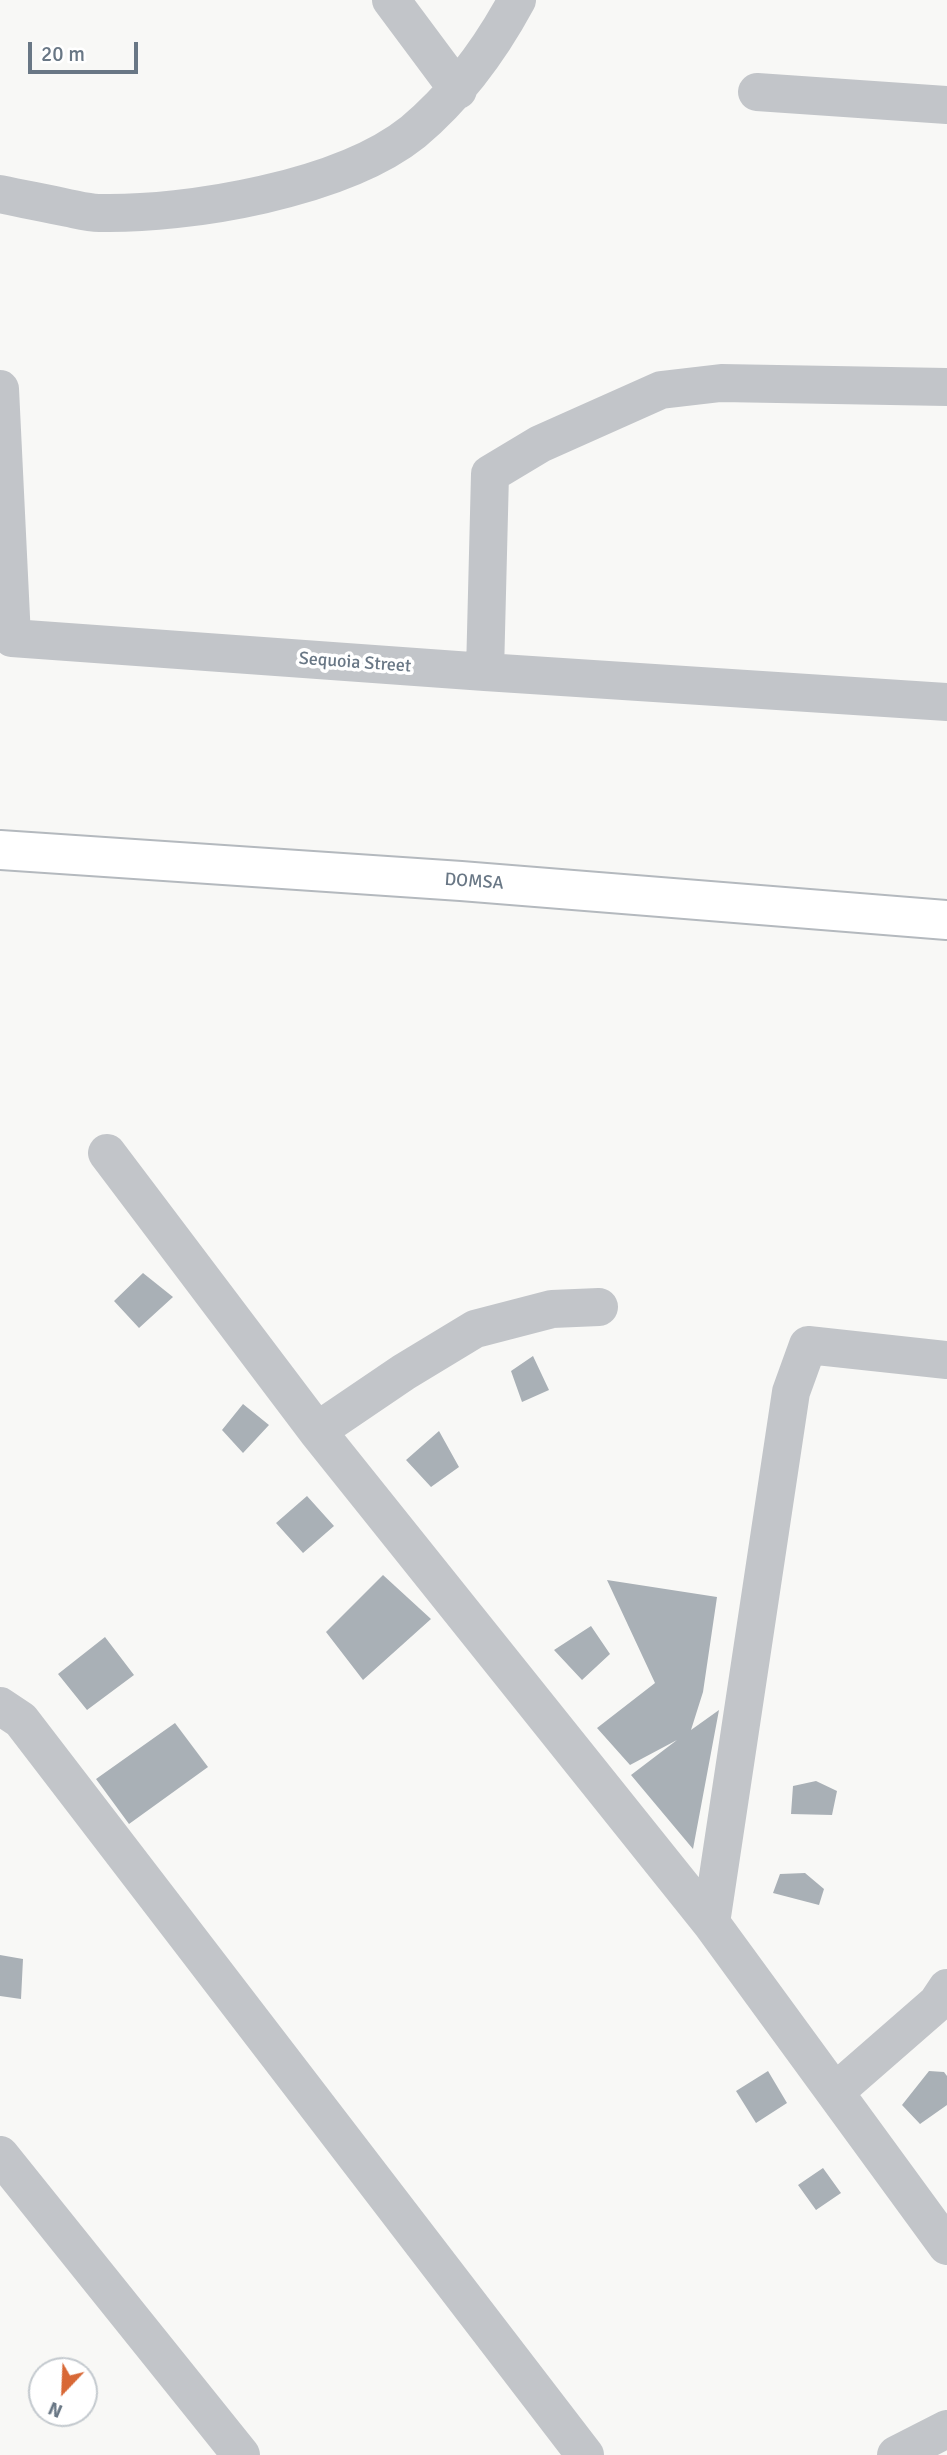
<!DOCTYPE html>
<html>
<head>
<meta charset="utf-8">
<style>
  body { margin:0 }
  #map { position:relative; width:947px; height:2455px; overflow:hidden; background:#f8f8f6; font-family:Signika,sans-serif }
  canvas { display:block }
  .north { position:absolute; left:28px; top:2357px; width:70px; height:70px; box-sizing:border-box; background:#fff; border:2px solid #c3c9ce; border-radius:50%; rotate:203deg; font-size:19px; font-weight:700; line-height:28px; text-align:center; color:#697785 }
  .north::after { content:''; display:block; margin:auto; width:24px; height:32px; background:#d86836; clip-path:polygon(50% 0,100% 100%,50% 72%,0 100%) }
  .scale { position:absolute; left:28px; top:42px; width:110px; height:32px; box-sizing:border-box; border:4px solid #697785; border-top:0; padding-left:9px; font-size:21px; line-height:24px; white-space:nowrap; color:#697785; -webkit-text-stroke:5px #fff; paint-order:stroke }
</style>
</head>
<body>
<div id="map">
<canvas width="947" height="2455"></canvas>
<div class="north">N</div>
<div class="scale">20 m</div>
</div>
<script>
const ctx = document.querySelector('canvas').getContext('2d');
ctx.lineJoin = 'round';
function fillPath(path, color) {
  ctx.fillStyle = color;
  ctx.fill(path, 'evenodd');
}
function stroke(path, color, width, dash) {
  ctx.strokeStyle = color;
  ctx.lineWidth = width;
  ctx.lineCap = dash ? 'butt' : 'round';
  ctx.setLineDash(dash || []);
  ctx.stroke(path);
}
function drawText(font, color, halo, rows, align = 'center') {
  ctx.font = font + ' Signika,sans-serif';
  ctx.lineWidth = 7;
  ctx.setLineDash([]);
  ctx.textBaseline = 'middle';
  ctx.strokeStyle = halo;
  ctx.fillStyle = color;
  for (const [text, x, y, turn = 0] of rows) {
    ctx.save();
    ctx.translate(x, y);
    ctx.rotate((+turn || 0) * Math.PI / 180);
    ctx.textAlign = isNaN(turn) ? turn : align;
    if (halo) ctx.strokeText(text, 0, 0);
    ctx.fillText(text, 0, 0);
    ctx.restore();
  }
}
fillPath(new Path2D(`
  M143,1273L173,1297L139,1328L114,1301Z
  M533,1356L549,1390L522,1402L511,1371Z
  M243,1404L269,1425L243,1453L222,1430Z
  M439,1431L459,1467L431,1487L406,1460Z
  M307,1496L334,1526L303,1553L276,1523Z
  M383,1575L431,1619L363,1680L326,1632Z
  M607,1580L717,1597L703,1692L691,1730L719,1710L693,1849L631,1775L677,1740L630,1765L597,1728L655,1683Z
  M591,1626L610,1654L582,1680L554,1650Z
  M105,1637L134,1675L87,1710L58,1674Z
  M175,1723L208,1767L129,1824L96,1779Z
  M816,1781L837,1791L832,1815L791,1814L793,1786Z
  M805,1873L824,1889L819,1905L773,1893L780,1874Z
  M0,1955L23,1959L21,1999L0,1996Z
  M768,2071L787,2103L756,2123L736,2091Z
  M929,2071L944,2072L947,2076V2105L920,2124L902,2105Z
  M823,2168L841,2193L816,2210L798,2185Z`), '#a9b0b6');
const secondary = new Path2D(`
  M0,850L461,881L947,920`);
stroke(secondary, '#b4b9be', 42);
stroke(new Path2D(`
  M391,0L458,90
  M757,92L947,105
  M0,194C23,199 45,203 68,208C78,210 89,213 99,213C188,215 342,189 413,132C456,96 490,50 517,0
  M0,389L12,638L485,672L947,702
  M485,672L490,474L540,444L661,390L721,383L947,387
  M107,1153L317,1431L711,1923L947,2246
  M317,1431L404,1372L475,1329L552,1309L599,1307
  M0,1706L21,1720L585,2455
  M711,1923L791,1392L808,1345L947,1360
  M835,2092L937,2003L947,1988
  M0,2155L241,2455
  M896,2455L947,2429`), '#c2c5c9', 38);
stroke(secondary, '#fff', 38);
drawText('18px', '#697785', '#fff', [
  ["Sequoia Street",355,663,4],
  ["DOMSA",474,882,4]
]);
</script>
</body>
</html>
